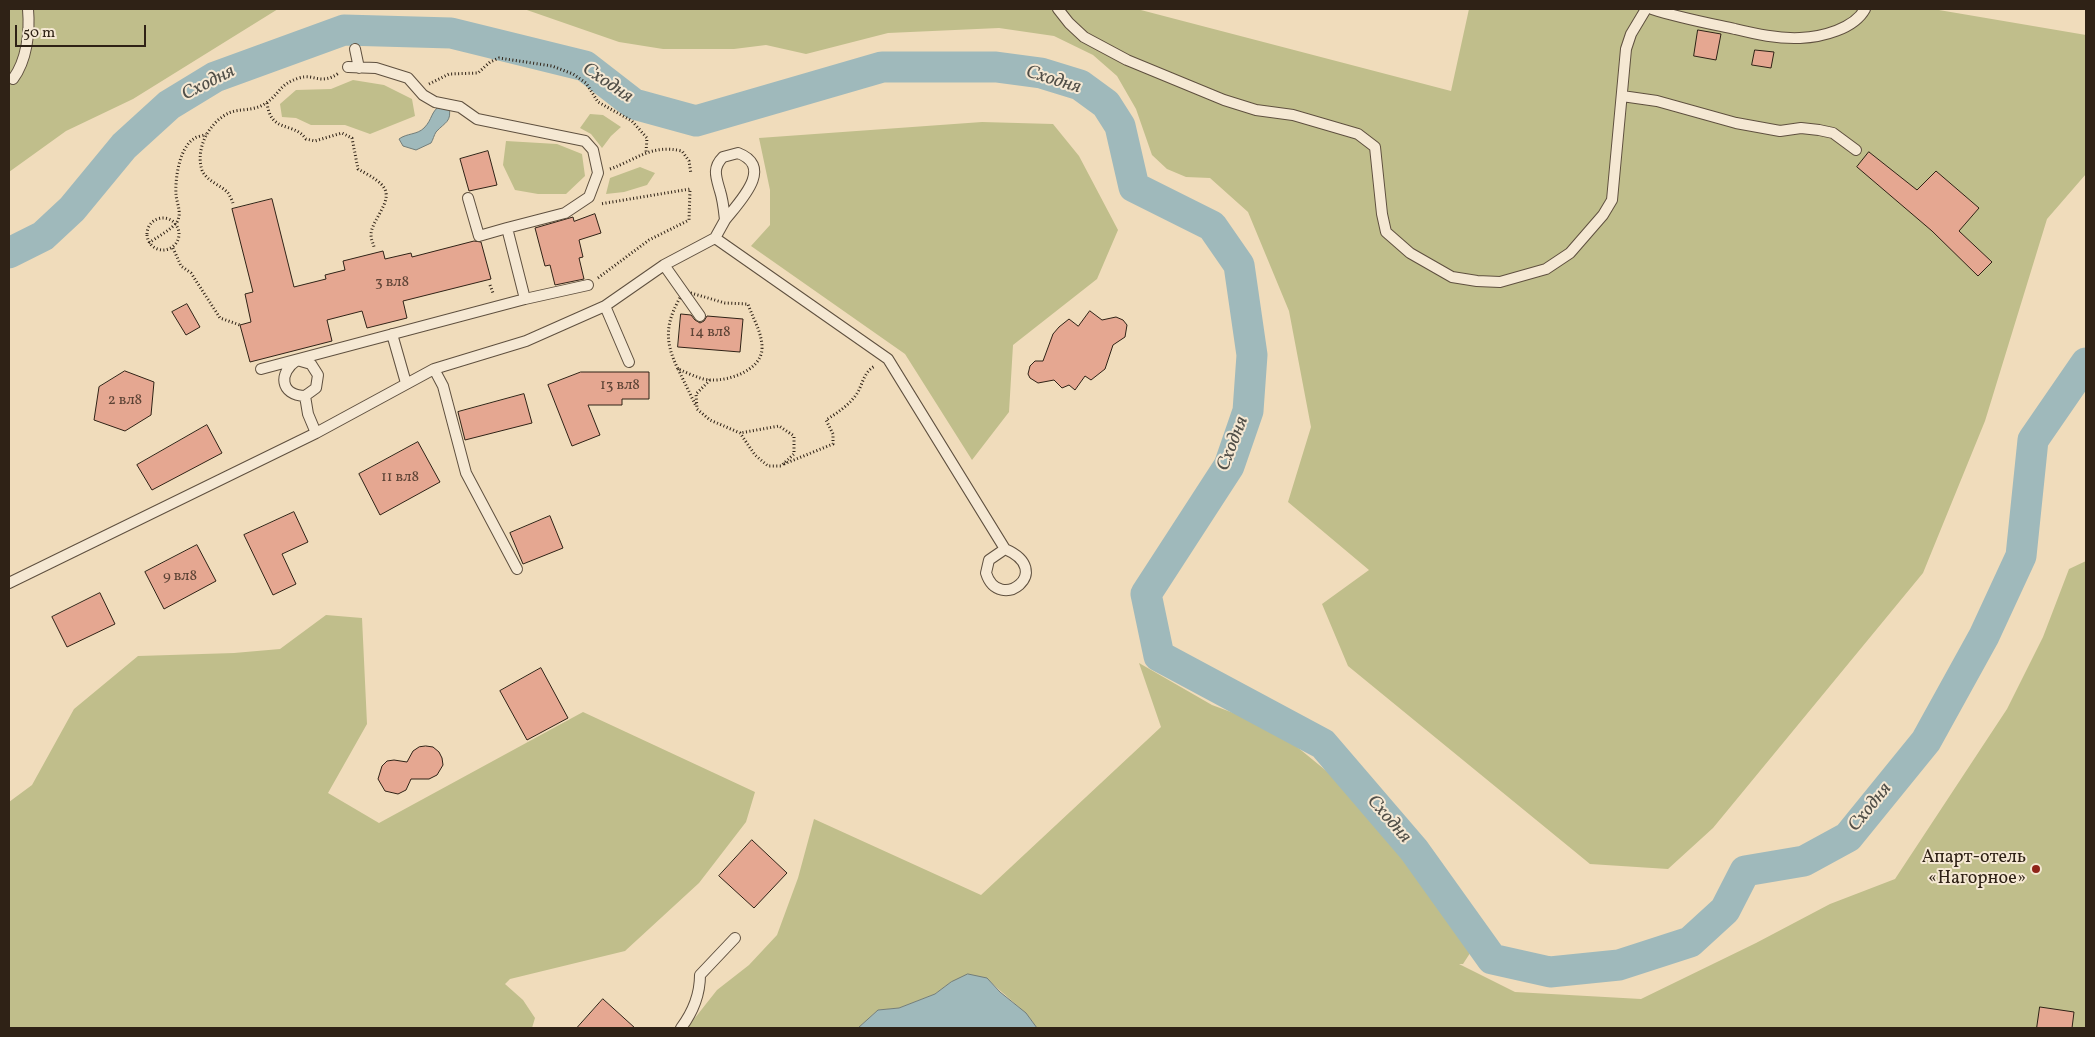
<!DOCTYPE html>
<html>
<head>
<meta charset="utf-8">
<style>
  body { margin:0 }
  #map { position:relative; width:2095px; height:1037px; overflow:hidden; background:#f0dcbb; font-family:Vollkorn,serif }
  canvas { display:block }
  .frame { position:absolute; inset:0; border:10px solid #2f2216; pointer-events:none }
  .scale { position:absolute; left:15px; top:25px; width:131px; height:22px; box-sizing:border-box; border:2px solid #2f2216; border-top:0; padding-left:6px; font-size:15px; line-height:18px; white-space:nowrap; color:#2f2216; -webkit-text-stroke:4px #f5e8d3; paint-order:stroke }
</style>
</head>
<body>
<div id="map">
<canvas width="2095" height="1037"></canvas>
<div class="frame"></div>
<div class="scale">50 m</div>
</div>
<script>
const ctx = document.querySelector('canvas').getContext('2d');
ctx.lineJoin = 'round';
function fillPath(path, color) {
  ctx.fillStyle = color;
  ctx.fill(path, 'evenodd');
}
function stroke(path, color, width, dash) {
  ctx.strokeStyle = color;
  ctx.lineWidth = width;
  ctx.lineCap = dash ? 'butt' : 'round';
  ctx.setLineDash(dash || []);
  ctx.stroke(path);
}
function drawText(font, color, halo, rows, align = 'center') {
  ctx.font = font + ' Vollkorn,serif';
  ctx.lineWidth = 4;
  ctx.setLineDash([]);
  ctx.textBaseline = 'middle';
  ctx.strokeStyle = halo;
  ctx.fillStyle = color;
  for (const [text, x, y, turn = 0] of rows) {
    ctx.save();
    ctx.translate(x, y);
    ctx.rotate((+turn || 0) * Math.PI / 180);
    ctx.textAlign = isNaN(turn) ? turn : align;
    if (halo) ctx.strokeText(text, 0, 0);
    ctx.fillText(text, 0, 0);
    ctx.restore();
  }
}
fillPath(new Path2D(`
  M9,9H278L133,99L66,131L9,172Z
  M524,9H1137L1451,91L1469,9H1933L2086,35V174L2047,219L1985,421L1923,573L1713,828L1668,869L1590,864L1348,666L1322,604L1369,570L1288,502L1311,427L1289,311L1248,212L1210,178L1186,177L1167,169L1152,155L1136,109L1117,76L1093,55L1054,36L999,28L888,33L806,54L766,45L734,49H663L619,42Z
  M353,80L384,85L412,99L415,116L370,134L345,125H311L296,118L282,117L280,104L296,90L331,89Z
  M590,114L603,115L621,127L611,136L602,148L591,134L580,128Z
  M982,122L1053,124L1079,156L1118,230L1097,279L1013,345L1009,412L972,460L905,354L751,246L770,225V190L759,138Z
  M506,141L557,144L582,154L585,176L566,194H538L515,190L503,165Z
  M640,167L655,173L647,185L624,192L606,194L610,178Z
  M2086,561V1028H1037C1024,1008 1003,995 987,978L951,982L935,994L899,1008L878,1010L858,1028H687L717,990L749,965L777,935L798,878L814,819L981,895L1161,727L1139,663L1212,705L1274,728L1335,778L1400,848L1474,947L1463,964H1459L1515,992L1641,999L1756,943L1830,904L1895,879L2007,709L2043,637L2069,569Z
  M326,615L362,618L367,724L328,793L379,823L583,712L755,792L746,822L699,883L625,951L510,979L505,984L523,1000L535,1018L532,1028H9V802L32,785L74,709L138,656L234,653L280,649Z`), '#c0be8b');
const water = new Path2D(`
  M441,105L449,107C452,122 445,122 436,132C434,135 433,140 431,143L416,150L403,146L399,139C407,133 417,135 424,128C433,119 430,112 441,105Z
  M968,974L987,978L1000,992L1026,1013L1037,1028H858L878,1010L899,1008L935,994L951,982Z`);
fillPath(water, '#9fb9bb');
stroke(water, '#727d79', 1);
stroke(new Path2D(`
  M9,253L43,236L72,209L124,146L169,105L215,77L344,30L451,33L585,66L634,104L696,121L882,67H996L1041,73L1080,85L1106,104L1120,126L1134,187L1212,226L1239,265L1252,355L1248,411L1229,466L1146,594L1159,656L1323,744L1414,850L1492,959L1550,972L1619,965L1690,942L1725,910L1745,871L1804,861L1848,837L1926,741L1984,636L2021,556L2033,440L2086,363`), '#9fb9bb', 31);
const building = new Path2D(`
  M1698,30L1721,34L1716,60L1694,56Z
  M1755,50L1774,52L1771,68L1752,65Z
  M488,151L497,185L469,191L460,159Z
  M1869,152L1917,190L1936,171L1979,208L1959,231L1992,262L1978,276L1932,231L1857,167Z
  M272,199L294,287L326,279L325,275L345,270L343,261L383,251L385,259L411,253L412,257L474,241L481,242L491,279L403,301L407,318L367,328L362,311L327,320L332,341L250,362L240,325L251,322L245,294L253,292L232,209Z
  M595,214L601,233L579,240L583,257L579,258L584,279L555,285L550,265L545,266L535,228L573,217L574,221Z
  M187,304L200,327L186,335L172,312Z
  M1090,311L1102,320L1116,317L1123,320L1127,325L1125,337L1113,345L1105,369L1091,380L1085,376L1075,390L1069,385L1062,388L1054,380L1038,383L1030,378L1028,374L1030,366L1035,361H1043L1053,334L1059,327L1069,319L1078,326Z
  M681,314L691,315L695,320L700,323L704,321L707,316L743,319L740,352L678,347Z
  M125,371L154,382L151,415L125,431L94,420L99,387Z
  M581,372H649V399H622V405H588L600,435L572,446L548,385Z
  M524,394L532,423L465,440L458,412Z
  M207,425L222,453L152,490L137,465Z
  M418,442L440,482L380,515L359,474Z
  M294,512L308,542L282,554L296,584L273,595L244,535Z
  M550,516L563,548L523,564L510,533Z
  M197,545L216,581L164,609L145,572Z
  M100,593L115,624L67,647L52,617Z
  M541,668L568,718L527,740L500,691Z
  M426,746L433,747L439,752L442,758L443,765L437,775L429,779H411L406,790L398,794L385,791L378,779L382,766L387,761L394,760L407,762L413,751L419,747Z
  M752,840L787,873L754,908L719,876Z
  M603,999L635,1028H577Z
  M2040,1007L2074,1012L2072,1028H2037Z`);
fillPath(building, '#e5a791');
stroke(building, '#2f2216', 1);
const service = new Path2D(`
  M1058,9L1069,23L1084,37L1127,60L1224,100L1256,110L1293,115L1358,134L1375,147L1382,214L1386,232L1410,253L1452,277L1477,281L1500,282L1546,269L1570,253L1603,215L1612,200L1626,49L1631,34L1646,9
  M1652,9C1680,18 1707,23 1735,29C1756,34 1778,39 1800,38C1822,37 1854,29 1865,9
  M355,49L359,68
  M348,67L376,68L408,78L423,95L435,102L460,107L477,119L585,141L593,150L598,173L589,197L565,213L507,228L525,299
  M13,79C27,60 30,32 28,9
  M1622,96L1657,101L1736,123L1780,131L1801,128L1819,130L1833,133L1856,150
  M738,153C775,167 739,202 725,220C724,211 723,200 720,191C716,177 712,168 723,157Z
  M468,198L479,236L507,228
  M715,238L725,220
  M664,265L700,316
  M605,306L629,362
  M392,334L406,383
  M297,360L311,364L318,375L316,388L305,396C280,395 278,373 297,360Z
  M261,369L525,299L588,285
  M434,369L443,386L466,473L517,569
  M305,396L308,414L316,433
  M1005,549C1056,571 999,614 986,573L989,560Z
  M9,583L316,433L434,369L526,341L605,306L664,265L715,238L888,359L1005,549
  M681,1028C693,1012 700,996 700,975L735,938`);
stroke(service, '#5f503f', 12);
stroke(new Path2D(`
  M429,84L449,74L478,73L490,62L499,58L552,66L573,74L586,83L598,102L632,121L647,138L646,152
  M267,103C271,134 293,121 306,139L315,141L342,133L352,138L358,169C365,173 375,178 381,184C397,199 371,219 371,235C371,239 373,243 374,247
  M610,169C638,159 651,144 682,151L689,161L691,174
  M233,203C232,200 230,196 228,193C221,185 206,181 202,170C195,149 209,122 229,113C239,108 253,112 266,103C279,95 279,84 299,78C314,73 320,86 339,73
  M147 234a16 16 0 1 1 32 0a16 16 0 1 1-32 0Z
  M149,243C157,237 171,230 177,222C182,213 177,204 176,195C175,179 179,147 195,138C198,136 203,136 206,134
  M173,248L181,266L191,273L220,318L240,325
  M598,278L649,240L689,220L690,189L600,204
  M490,285L493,293
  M684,291L725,303L748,304C753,319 762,332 762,348C762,370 729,381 711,380C701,380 688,373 678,369C663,339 666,320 684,291Z
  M678,369L696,406
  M710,380L696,394L697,409L710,420L740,433L755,455L768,466H781L794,454V436L779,426L740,433
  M784,464L833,444V434L826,420C837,413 848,406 856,395C863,385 863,372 875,366`), '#2f2216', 3, [1, 2.5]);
stroke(service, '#f5e8d3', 10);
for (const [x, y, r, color] of [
  [2036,869,5,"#8f2418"]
]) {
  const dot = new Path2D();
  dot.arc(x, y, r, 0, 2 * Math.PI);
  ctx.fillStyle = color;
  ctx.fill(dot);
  stroke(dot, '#f5e8d3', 2);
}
drawText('15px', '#5c4335', null, [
  ["3 вл8",392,283],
  ["14 вл8",710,333],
  ["13 вл8",620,386],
  ["2 вл8",125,401],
  ["11 вл8",400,478],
  ["9 вл8",180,577]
]);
drawText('18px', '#2f2216', '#f5e8d3', [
  ["Апарт-отель",2026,859],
  ["«Нагорное»",2026,880]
], 'right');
drawText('italic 19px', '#514f48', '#f5e8d3', [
  ["Сходня",1053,81,17],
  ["Сходня",209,84,-27],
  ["Сходня",607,84,34],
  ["Сходня",1234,444,-69],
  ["Сходня",1871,808,-51],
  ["Сходня",1388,820,49]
]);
</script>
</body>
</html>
